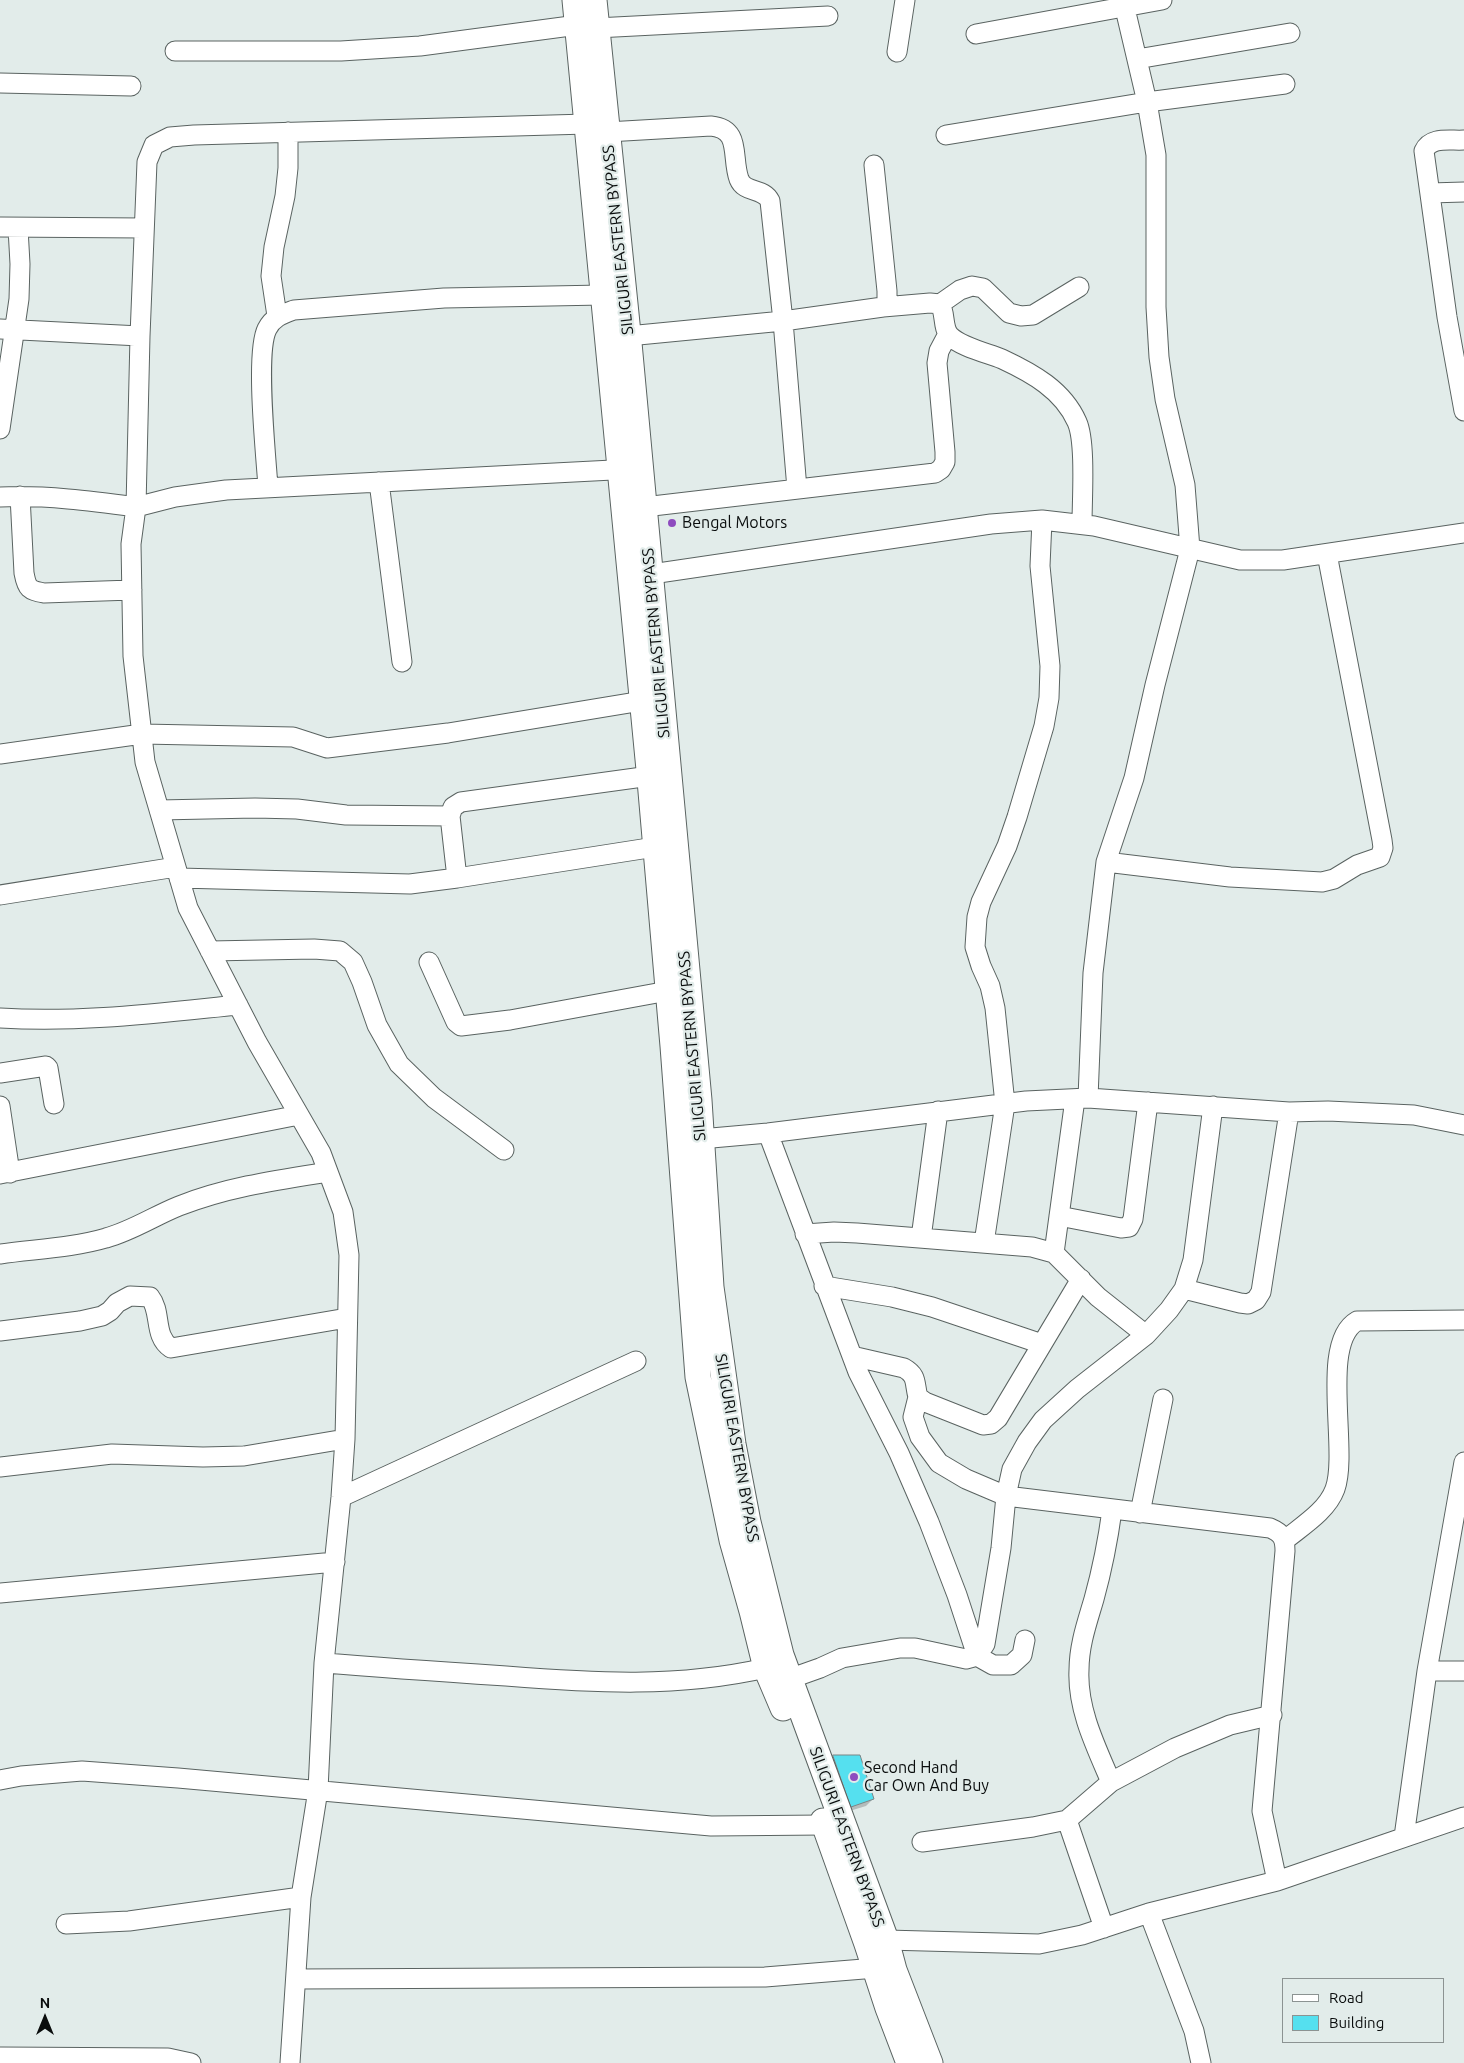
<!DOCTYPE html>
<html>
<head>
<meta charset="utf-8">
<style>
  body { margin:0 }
  #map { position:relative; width:1464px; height:2063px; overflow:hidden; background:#e2ecea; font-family:Ubuntu,sans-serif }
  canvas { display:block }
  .legend { position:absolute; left:1282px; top:1978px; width:162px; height:65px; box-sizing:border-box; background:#e2ecea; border:1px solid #8c9392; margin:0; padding:6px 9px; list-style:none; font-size:15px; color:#0a0d0d }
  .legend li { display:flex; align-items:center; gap:10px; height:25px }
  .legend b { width:25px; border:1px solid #8c9392 }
  .north { position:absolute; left:20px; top:1993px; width:50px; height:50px; -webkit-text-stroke:4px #e2ecea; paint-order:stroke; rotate:0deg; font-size:14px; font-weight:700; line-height:20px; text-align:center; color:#0a0d0d }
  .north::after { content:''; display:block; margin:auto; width:18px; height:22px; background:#0a0d0d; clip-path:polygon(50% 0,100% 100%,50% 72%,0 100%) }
</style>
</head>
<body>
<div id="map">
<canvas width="1464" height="2063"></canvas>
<ul class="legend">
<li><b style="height:6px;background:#fff"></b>Road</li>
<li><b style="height:14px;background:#55e0ef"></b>Building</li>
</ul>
<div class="north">N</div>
</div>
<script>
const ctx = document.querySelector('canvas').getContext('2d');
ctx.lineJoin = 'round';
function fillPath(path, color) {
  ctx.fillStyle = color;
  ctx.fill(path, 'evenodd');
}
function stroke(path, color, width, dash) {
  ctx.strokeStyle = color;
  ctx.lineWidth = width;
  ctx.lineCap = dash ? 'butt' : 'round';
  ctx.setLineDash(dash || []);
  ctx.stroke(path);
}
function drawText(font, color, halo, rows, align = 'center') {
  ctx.font = font + ' Ubuntu,sans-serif';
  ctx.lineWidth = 4.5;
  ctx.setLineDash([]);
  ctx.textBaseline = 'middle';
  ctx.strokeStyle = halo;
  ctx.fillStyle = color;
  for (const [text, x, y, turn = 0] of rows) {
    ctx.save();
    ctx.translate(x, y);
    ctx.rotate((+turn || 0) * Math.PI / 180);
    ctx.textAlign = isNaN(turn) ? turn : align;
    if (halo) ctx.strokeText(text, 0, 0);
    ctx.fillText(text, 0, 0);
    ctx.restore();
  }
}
fillPath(new Path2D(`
  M834,1756L873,1799L866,1806L843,1813L827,1763Z`), '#0003');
const building = new Path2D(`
  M833,1755H860L874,1799L851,1807Z`);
fillPath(building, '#55e0ef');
stroke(building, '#7b8586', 1);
const minor = new Path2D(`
  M596,28L828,16
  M976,34L1162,0
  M175,51H341L420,46L578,25
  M897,52L905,0
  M1137,59L1290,33
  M0,83L131,86
  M587,124L194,135L170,137L154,145L147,162L140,336L136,507L175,497L226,490L632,469
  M607,132L711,126C742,129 731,157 739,179C745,194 763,187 770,201L783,321L797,489
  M946,135L1147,102L1285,84
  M1464,140C1450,141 1431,136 1424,151L1447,317L1464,411
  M1430,193L1464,192
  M0,227L144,228
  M940,304L960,290L972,286L983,288L1009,313L1021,316L1033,315L1079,287
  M883,307L930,303L940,304C946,314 942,328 950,336C961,347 987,353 1002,359C1032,373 1063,390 1077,422C1086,442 1082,500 1082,524
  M277,316L271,276L274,247L285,196L288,168V132
  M0,329L140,336
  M628,336L783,321L883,307L887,301V291L874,165
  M0,429L19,299L20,264L18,228
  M379,482L402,662
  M268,487C266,456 255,353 267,329C273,317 283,314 294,310L444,298L603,295
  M20,496L24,573C27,589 29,590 44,593L132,590
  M0,497C45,495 91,501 136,507L131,544L133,656L145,762L188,908L257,1042L321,1153L343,1212L349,1255L345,1439L341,1497L324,1663L318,1790L301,1897L290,2063
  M644,507L935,473L941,469L945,462V452L937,363L939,351L948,334
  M638,576L991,524L1042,520L1094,526L1240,560H1283L1464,533
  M0,754L142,734L293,737L327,748L448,733L642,701
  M159,810L255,808L297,809L346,815L450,816
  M1106,862L1230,877L1322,882L1334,879L1357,865L1380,857L1383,848L1382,840L1327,554
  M179,878L410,884L457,878L655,847
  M457,878L450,816L453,807L461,802L650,776
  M0,895L176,867
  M210,951L314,949L340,951L353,962L362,982L377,1025L399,1064L434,1098L504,1150
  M429,962L456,1022L461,1026L510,1020L668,991
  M0,1018C80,1023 158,1013 238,1005
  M0,1073L46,1066L48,1068L54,1104
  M1088,1098L1093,973L1106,862L1134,778L1155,685L1190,549L1185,485L1165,399L1159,357L1156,307V155L1147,102L1123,0
  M0,1106L10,1173
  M768,1133L858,1372L899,1453L929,1522L957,1595L977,1656L993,1665H1011L1022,1655L1025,1640
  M689,1140L768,1133L1026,1101L1088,1098L1289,1112L1328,1111L1414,1115L1464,1125
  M0,1174L299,1115
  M1059,1216L1121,1228L1129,1227L1133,1219L1148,1102
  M805,1234L834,1232L857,1233L1032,1247L1054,1253L1098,1297L1146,1335
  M921,1238L938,1111
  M984,1243L1005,1104L995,1008L990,986L981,966L975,947L977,917L981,902L1007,846L1017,817L1044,726L1049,698L1050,666L1040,566L1042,520
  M1054,1253L1075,1099
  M0,1254C35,1249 72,1248 106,1238C132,1231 154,1216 179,1206C227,1187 277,1180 328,1172
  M824,1286L892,1297L932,1307L1042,1344
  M1184,1289L1240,1303L1248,1304L1256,1300L1261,1292L1289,1112
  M0,1331L80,1321L102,1316L110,1311L117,1303L130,1296L150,1297C162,1312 153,1336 171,1348L347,1318
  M852,1356L904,1368C918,1376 914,1383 918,1397L925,1402L983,1425L991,1424L998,1418L1081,1279
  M0,1467L112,1454L203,1457L244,1456L345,1439
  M341,1497L636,1361
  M1140,1513L1163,1399
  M1285,1540C1302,1526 1327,1511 1335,1489C1349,1450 1319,1343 1357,1321L1464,1320
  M0,1593L335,1562
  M324,1663C385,1668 445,1672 506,1676C595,1683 677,1688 766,1668
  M1427,1671H1464
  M789,1679L820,1668L842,1658L900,1648H915L966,1659L977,1656L985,1644L1001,1548L1006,1496L1012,1469L1027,1442L1043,1420L1077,1389L1146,1335L1169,1310L1184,1289L1193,1260L1213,1106
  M0,1780L21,1776L82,1771L178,1778L711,1826L824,1825
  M1111,1782C1096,1747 1077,1709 1079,1670C1079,1645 1087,1623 1094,1599C1102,1570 1108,1540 1112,1510
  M1067,1820L1104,1928
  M1404,1837L1427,1671L1464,1462
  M922,1842L1033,1827L1067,1820L1111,1782L1175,1748L1230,1725L1272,1715
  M1277,1881L1464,1817
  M1149,1913L1194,2031L1201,2063
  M66,1924L129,1921L301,1897
  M886,1940L1039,1944L1082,1935L1149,1913L1277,1881L1262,1811L1285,1551C1285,1538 1282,1533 1270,1528L1006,1496L966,1479L939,1463L920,1437L913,1417L918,1397
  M296,1979L765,1977L876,1968
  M0,2057L168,2058L191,2063`);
const major = new Path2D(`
  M575,0L650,780L673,1046L698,1377L732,1540L752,1611L766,1668L783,1708
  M594,0L629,343L699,1100L711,1287L733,1444L748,1522L781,1655L886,1940L894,1970L930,2063
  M823,1821L867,1944L888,2008L909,2063`);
stroke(minor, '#5a6361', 21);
stroke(major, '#5a6361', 27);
stroke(minor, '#fff', 19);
stroke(major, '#fff', 25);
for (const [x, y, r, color] of [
  [672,523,5,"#8e4bbf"],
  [854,1777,5,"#8e4bbf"]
]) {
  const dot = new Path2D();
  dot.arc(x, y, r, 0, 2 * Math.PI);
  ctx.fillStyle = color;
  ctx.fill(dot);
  stroke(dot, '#e2ecea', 2);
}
drawText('16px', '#0a0d0d', '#e2ecea', [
  ["SILIGURI EASTERN BYPASS",618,240,-96],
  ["SILIGURI EASTERN BYPASS",656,643,-95],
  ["SILIGURI EASTERN BYPASS",692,1046,-95],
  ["SILIGURI EASTERN BYPASS",737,1448,80],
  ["SILIGURI EASTERN BYPASS",847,1837,70]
]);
drawText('16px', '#0a0d0d', '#e2ecea', [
  ["Bengal Motors",682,523],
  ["Second Hand",864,1768],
  ["Car Own And Buy",864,1786]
], 'left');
</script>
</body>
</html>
